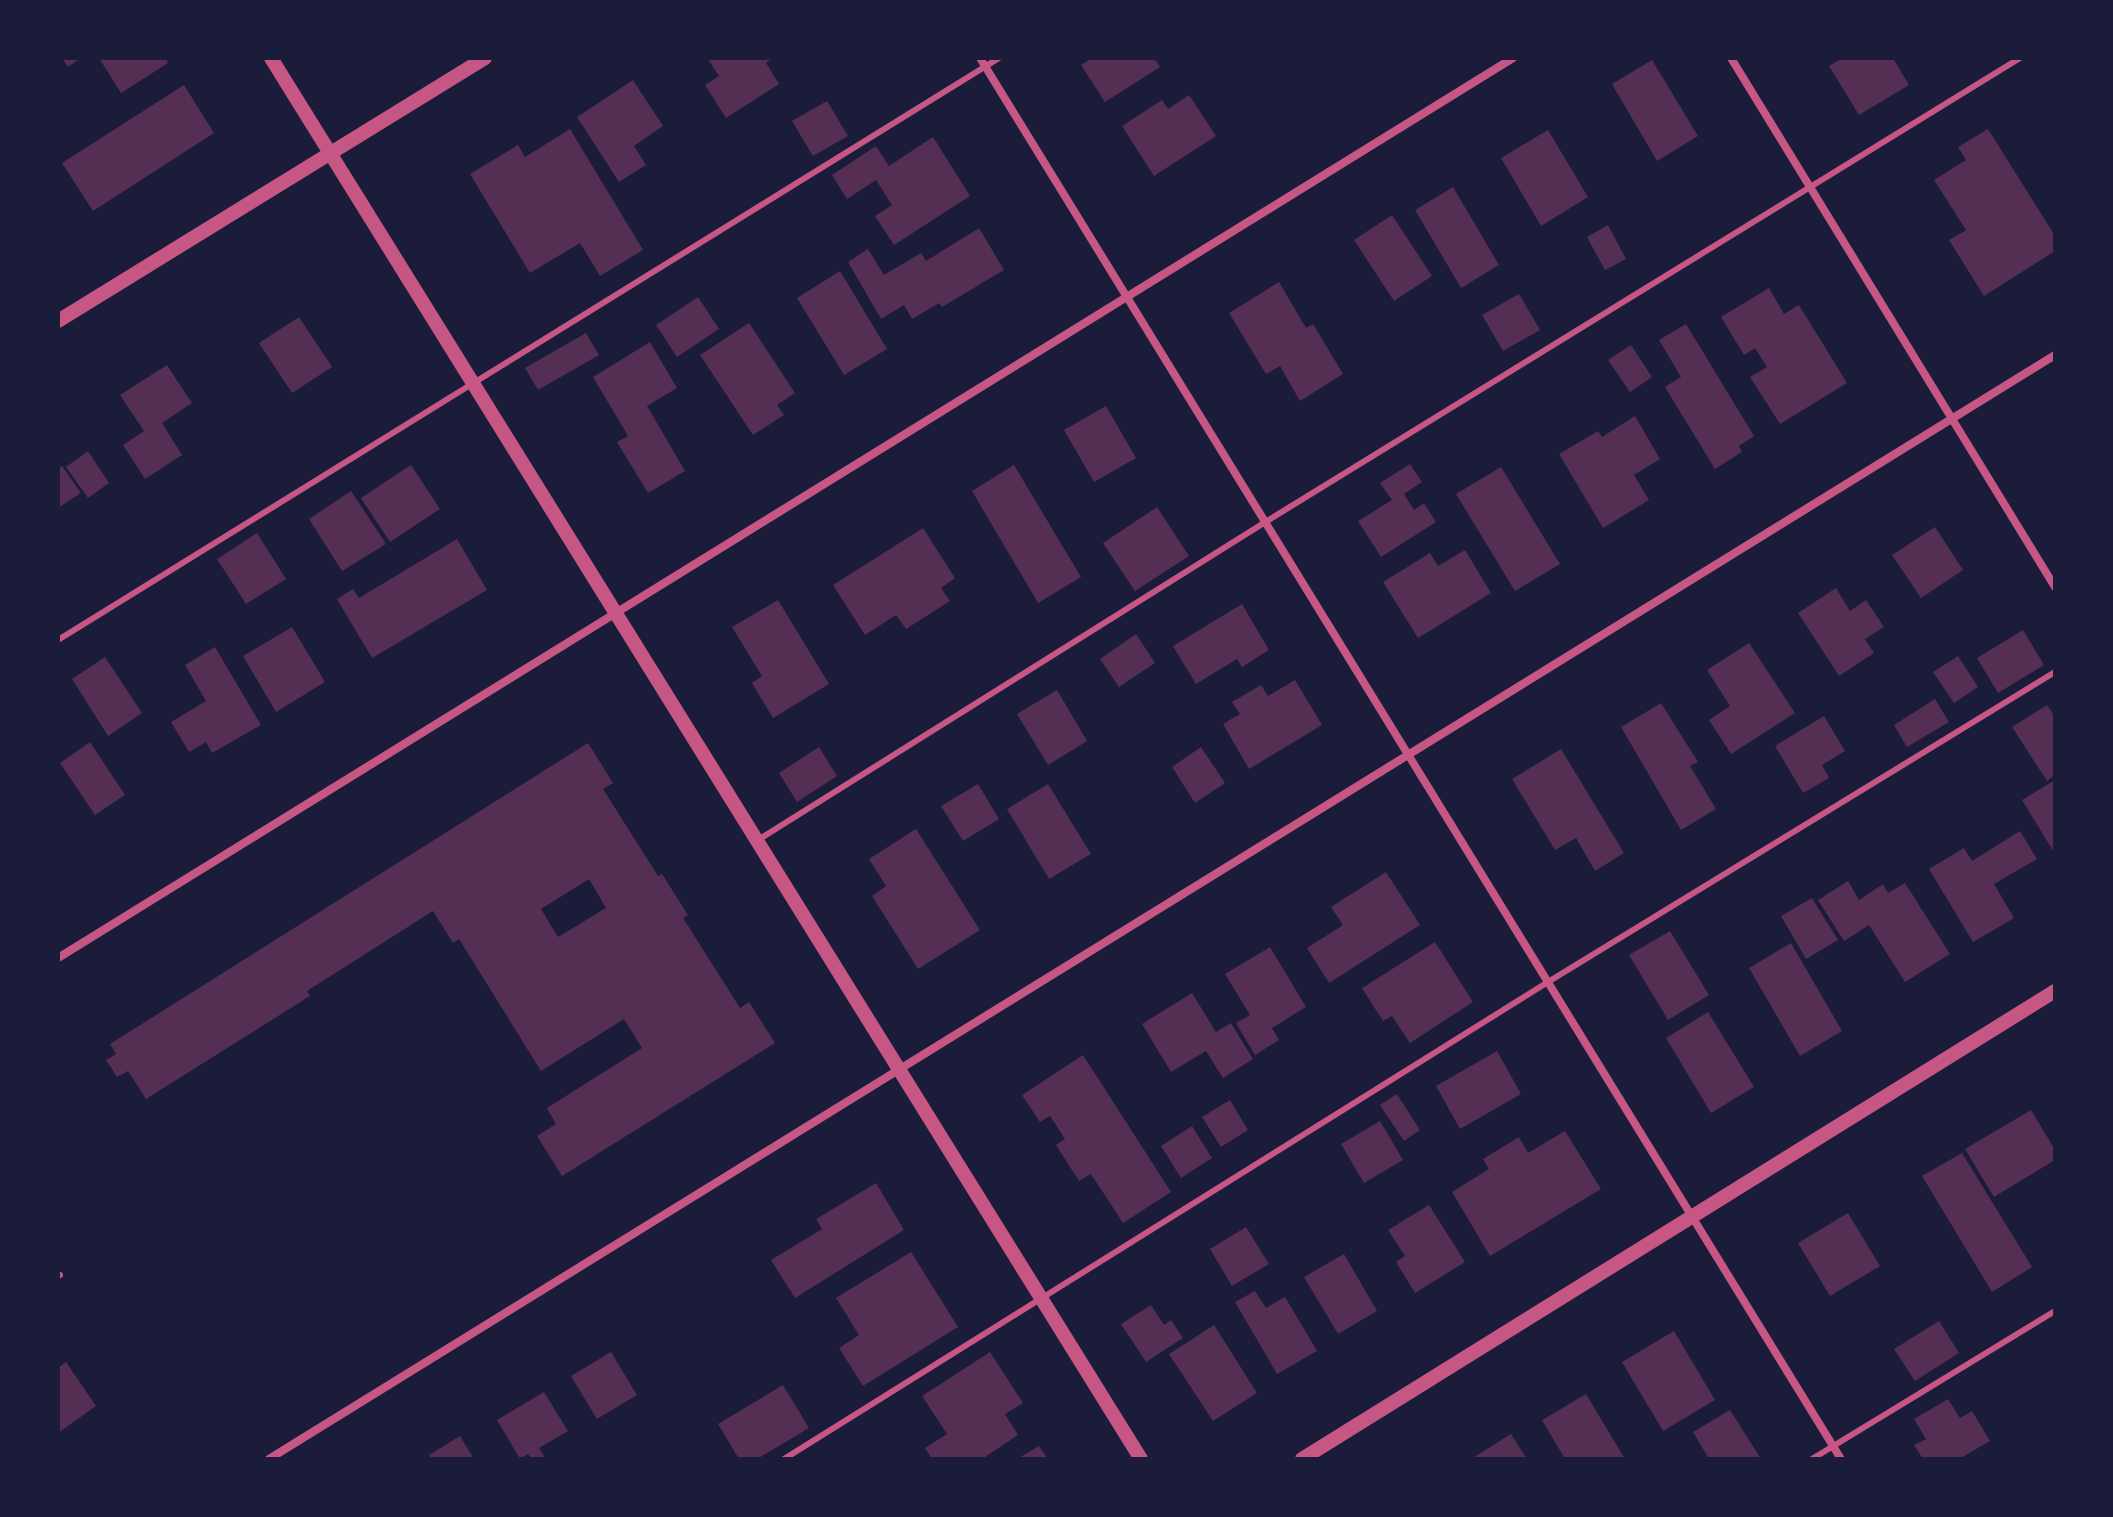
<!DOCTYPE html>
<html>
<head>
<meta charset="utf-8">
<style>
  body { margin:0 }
  #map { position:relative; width:2113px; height:1517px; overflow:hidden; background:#1b1b3a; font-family:"Archivo Narrow",sans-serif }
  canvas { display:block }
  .frame { position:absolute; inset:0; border:60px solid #1b1b3a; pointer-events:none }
</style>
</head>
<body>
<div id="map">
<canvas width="2113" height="1517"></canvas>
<div class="frame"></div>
</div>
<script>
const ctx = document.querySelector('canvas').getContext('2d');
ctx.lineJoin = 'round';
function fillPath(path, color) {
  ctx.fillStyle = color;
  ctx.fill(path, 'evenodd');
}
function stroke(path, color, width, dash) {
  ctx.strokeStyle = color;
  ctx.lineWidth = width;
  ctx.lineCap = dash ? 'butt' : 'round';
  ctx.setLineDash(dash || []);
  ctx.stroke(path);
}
fillPath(new Path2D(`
  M62,58H81L68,67Z
  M99,58H165L168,63L121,93Z
  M707,58H773L766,63L779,84L726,118L705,85L719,76Z
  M1092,58H1154L1160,67L1105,102L1081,65Z
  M1842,58H1893L1909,85L1859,115L1829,66Z
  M1652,60L1698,136L1657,161L1612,84Z
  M633,80L663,126L634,146L646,165L619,182L577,117Z
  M184,85L214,133L93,211L62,163Z
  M1189,95L1216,136L1154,176L1122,126L1162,100L1168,109Z
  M827,101L848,136L813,156L792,121Z
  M570,129L643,250L600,276L580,243L530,273L470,174L518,145L525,157Z
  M1988,129L2055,236V251L1984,296L1949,240L1966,230L1934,180L1966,160L1958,147Z
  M1548,130L1588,197L1541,226L1501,158Z
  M933,137L970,196L894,245L875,216L892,205L876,180L847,199L832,175L876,146L889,166Z
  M1453,187L1499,265L1461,288L1415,210Z
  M1392,215L1432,276L1394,301L1354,240Z
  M1608,225L1626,259L1605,270L1587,237Z
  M979,228L1004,270L942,307L939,303L912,319L904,305L881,319L848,262L868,249L884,275L921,253L926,261Z
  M840,271L887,349L844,375L797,298Z
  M1279,282L1306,328L1313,324L1343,374L1300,401L1280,366L1266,374L1229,313Z
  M1769,288L1784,314L1799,305L1847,383L1780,424L1750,377L1767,367L1755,348L1744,355L1721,317Z
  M1519,294L1540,330L1503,351L1482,315Z
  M698,297L719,329L677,357L656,325Z
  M299,317L332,367L292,393L259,343Z
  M749,323L795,393L777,405L784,415L753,435L700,355Z
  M1686,324L1754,436L1739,446L1742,452L1715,469L1665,387L1681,377L1659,340Z
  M586,333L599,355L538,390L525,368Z
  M650,342L677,388L647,406L685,471L648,493L617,442L628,436L593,377Z
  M1631,345L1652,377L1630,392L1608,360Z
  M167,365L192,403L162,423L182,455L145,479L123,445L144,431L120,395Z
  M1106,406L1136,458L1094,482L1064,430Z
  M1635,416L1660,459L1634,475L1649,500L1603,528L1559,454L1598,431L1602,437Z
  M88,451L109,483L88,498L66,467Z
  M1410,464L1422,482L1404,494L1414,510L1424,503L1436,522L1381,557L1358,521L1392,500L1380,483Z
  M411,465L440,509L390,542L361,498Z
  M1014,465L1081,577L1038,603L972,491Z
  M62,466L81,493L58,508V469Z
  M1501,467L1560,564L1515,591L1456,494Z
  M351,491L386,544L342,571L309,519Z
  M1157,507L1189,556L1135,591L1103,543Z
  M1935,527L1963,570L1921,598L1892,555Z
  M923,528L955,578L941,588L950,601L906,629L896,615L865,635L833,585Z
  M257,533L286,579L246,604L217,559Z
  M457,539L487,590L372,658L337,599L353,589L359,598Z
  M1465,550L1491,593L1418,638L1383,582L1430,553L1438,566Z
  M1836,588L1850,611L1866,600L1884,627L1865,639L1874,653L1839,676L1798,613Z
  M778,600L829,684L773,718L752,683L762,676L732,627Z
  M1242,604L1269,650L1242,667L1237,659L1196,684L1173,646Z
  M292,627L325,682L276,712L243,656Z
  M2023,630L2044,665L1998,693L1977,658Z
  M1136,634L1155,663L1119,687L1100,659Z
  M1749,643L1795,713L1731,754L1709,720L1730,706L1707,670Z
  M215,647L261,725L212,753L206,742L189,752L171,722L206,701L185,665Z
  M1958,656L1978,687L1954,703L1933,672Z
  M105,657L142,713L108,736L72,679Z
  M1295,680L1322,725L1249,769L1223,724L1240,714L1232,702L1261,685L1268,696Z
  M1057,690L1087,741L1048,765L1017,714Z
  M1935,699L1949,722L1907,747L1894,725Z
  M1661,703L1698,762L1690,766L1716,809L1681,830L1621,727Z
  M2047,705L2055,717V775L2047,781L2012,727Z
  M1824,716L1845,751L1822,765L1829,778L1803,793L1775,746Z
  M90,742L125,795L95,815L60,763Z
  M588,743L613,783L603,789L658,876L662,874L688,915L683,918L740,1008L749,1002L775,1043L562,1176L537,1136L556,1124L547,1108L642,1048L624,1019L541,1071L459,939L453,943L433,911L307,991L310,996L146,1099L128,1071L117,1077L106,1060L116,1054L110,1044ZM589,879L606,908L558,937L541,909Z
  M819,747L837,776L797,802L779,773Z
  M1201,747L1225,783L1195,803L1172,767Z
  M1561,749L1624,853L1595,871L1576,838L1555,850L1512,779Z
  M2055,780V854L2022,800Z
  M978,784L999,819L963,841L941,806Z
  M1048,784L1091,854L1049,879L1007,809Z
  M916,829L980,930L918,969L872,896L886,886L869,859Z
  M2020,831L2037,859L1994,884L2014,918L1973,942L1929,869L1964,848L1972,861Z
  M1386,872L1420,925L1329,983L1307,948L1343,925L1331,907Z
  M1848,881L1859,900L1883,884L1888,893L1905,883L1950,954L1905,982L1869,925L1844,941L1818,900Z
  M1812,898L1838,940L1806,959L1781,916Z
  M1670,931L1709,995L1668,1020L1629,955Z
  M1435,942L1473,1002L1410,1043L1392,1016L1383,1021L1362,988Z
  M1791,943L1842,1031L1800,1056L1749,968Z
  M1270,947L1306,1007L1272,1028L1279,1040L1255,1055L1236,1023L1250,1015L1225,974Z
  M1192,993L1216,1032L1231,1023L1253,1059L1223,1078L1206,1051L1171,1072L1142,1024Z
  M1708,1012L1754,1087L1711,1113L1666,1038Z
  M1497,1051L1521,1094L1460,1129L1436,1086Z
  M1083,1055L1171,1192L1123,1223L1091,1174L1079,1181L1056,1145L1065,1139L1050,1116L1040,1122L1022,1095Z
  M1397,1094L1420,1130L1404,1141L1380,1105Z
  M1230,1100L1248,1130L1221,1147L1202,1117Z
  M2031,1110L2055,1150V1160L1994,1197L1965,1149Z
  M1380,1121L1403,1160L1364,1183L1341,1144Z
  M1192,1126L1212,1158L1181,1178L1161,1146Z
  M1565,1131L1601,1189L1490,1256L1452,1192L1489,1169L1483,1159L1519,1137L1528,1153Z
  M1962,1153L2032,1267L1992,1292L1922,1176Z
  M876,1183L904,1230L795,1298L771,1260L822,1229L816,1219Z
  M1429,1205L1465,1262L1415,1293L1396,1262L1405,1256L1388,1230Z
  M1848,1213L1880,1266L1830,1296L1798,1243Z
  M1246,1227L1269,1264L1232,1286L1210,1249Z
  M911,1252L958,1327L863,1386L839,1348L859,1335L836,1298Z
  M1344,1254L1377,1311L1338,1334L1304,1277Z
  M1255,1291L1266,1308L1285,1297L1317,1351L1277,1374L1235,1302Z
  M1151,1305L1164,1325L1171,1320L1183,1338L1146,1362L1121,1324Z
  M1939,1321L1959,1353L1915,1381L1894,1349Z
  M1214,1325L1257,1393L1213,1421L1169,1354Z
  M1674,1331L1715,1400L1663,1431L1622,1362Z
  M611,1352L637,1395L597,1419L571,1376Z
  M990,1352L1023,1403L1005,1414L1018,1435L982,1459H932L925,1448L947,1434L922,1396Z
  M66,1362L96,1406L58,1433V1368Z
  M783,1385L809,1428L757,1459H739L718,1424Z
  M544,1392L568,1431L539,1448L546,1459H532L528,1454L520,1459L497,1420Z
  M1586,1394L1625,1459H1565L1542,1420Z
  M1948,1399L1960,1418L1972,1411L1990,1441L1959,1459H1923L1914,1445L1926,1439L1914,1419Z
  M1730,1410L1761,1459H1709L1693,1432Z
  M1511,1434L1527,1459H1471Z
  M460,1436L474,1459H431L429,1455Z
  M1039,1446L1048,1459H1017Z`), '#542f53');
stroke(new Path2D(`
  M58,640L999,58
  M758,840L1267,521L2020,58
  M58,1276L60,1275
  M784,1459L1548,982L2055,672
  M1812,1459L2055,1311`), '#c65784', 6);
stroke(new Path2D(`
  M980,58L1841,1459
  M1731,58L2055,587
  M58,958L1513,58
  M269,1459L2055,355`), '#c65784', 8);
stroke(new Path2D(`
  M271,58L1141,1459
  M58,321L485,58
  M1302,1459L2055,991`), '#c65784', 14);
</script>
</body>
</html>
